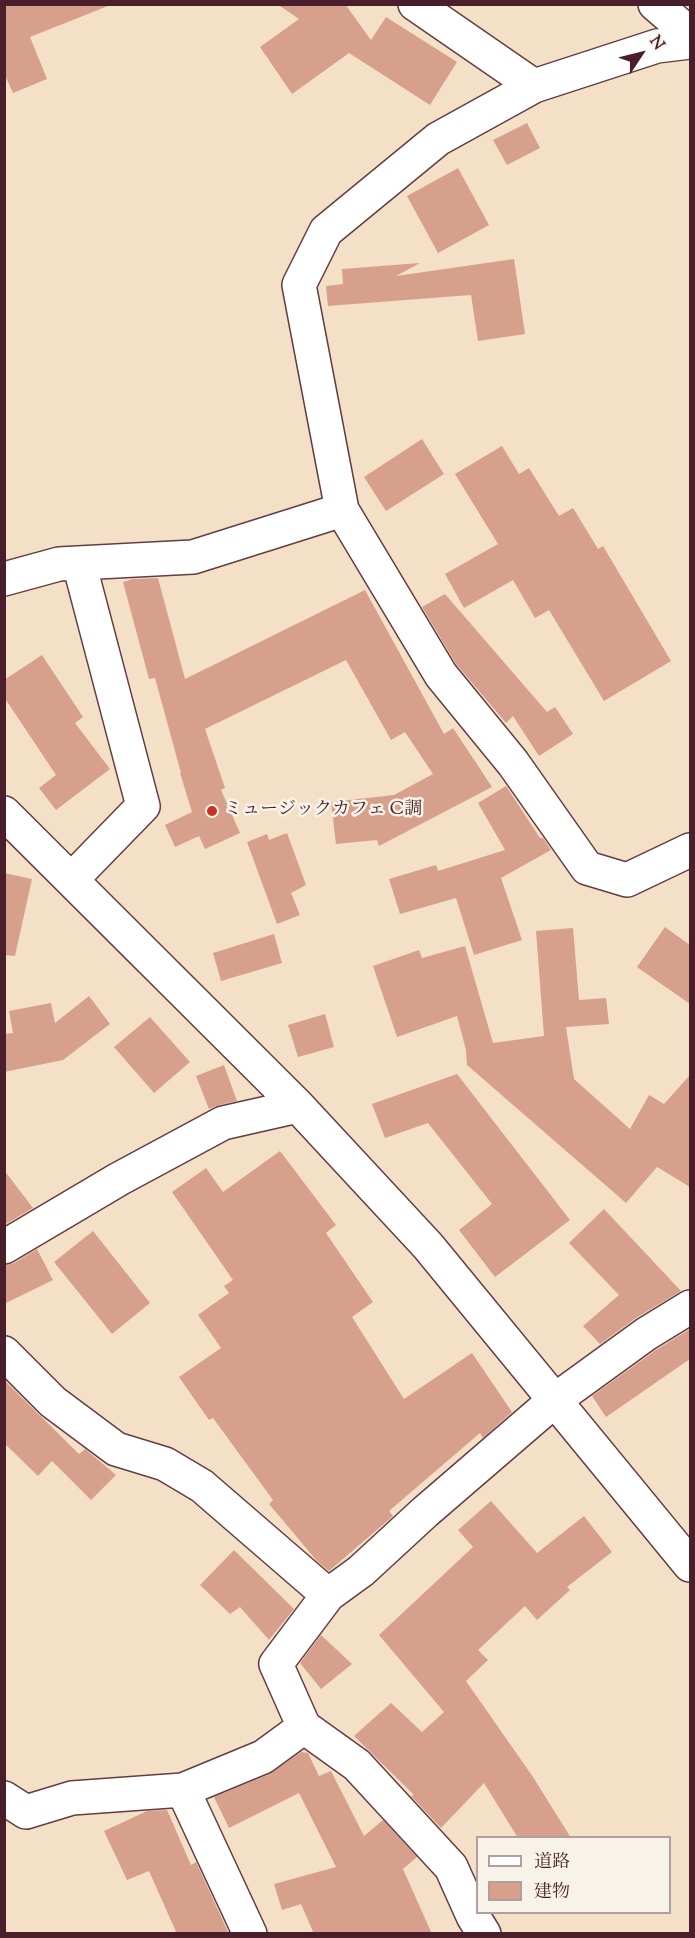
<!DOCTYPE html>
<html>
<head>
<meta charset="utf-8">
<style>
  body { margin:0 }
  #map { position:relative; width:695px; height:1938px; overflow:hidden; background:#f4e0c7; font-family:"Sorts Mill Goudy","Noto Serif JP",serif }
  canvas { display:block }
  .frame { position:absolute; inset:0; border:6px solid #4a1f2b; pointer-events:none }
  .legend { position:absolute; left:476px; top:1836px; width:195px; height:78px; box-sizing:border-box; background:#f7f3e8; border:2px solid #b29e9c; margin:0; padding:8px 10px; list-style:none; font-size:18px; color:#4a1f2b }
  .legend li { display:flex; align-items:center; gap:12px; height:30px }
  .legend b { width:30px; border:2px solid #b29e9c }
  .north { position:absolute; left:611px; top:24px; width:60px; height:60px; -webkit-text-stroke:4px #f7f3e8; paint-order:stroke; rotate:55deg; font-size:16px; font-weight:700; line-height:24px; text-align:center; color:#4a1f2b }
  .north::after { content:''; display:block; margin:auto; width:21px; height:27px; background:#4a1f2b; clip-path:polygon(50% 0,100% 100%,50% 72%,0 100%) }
</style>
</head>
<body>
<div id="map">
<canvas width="695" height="1938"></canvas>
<div class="frame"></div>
<ul class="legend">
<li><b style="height:8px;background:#fff"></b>道路</li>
<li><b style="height:16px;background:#d7a08c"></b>建物</li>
</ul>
<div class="north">N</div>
</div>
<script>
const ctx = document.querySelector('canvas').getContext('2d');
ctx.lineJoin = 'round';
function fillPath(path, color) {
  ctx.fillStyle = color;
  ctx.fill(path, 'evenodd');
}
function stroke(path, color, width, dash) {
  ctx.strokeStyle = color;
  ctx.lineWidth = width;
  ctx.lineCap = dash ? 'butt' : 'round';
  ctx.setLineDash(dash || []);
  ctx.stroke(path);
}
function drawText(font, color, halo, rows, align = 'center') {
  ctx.font = font + ' "Sorts Mill Goudy","Noto Serif JP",serif';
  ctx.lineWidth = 5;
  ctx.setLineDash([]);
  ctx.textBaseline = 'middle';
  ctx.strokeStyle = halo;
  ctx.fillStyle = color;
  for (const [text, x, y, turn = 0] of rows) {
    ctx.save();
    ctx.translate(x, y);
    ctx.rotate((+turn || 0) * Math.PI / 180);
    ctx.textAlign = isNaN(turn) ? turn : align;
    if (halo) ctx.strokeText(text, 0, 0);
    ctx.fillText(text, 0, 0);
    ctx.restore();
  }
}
fillPath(new Path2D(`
  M4,4H108V6L30,37L47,79L13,93L4,73Z
  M277,4H345L371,40L386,17L457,62L430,105L349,53L292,94L260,47L299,19Z
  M527,123L540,148L507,165L493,140Z
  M458,168L489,225L438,253L407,196Z
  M514,259L525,334L478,341L471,295L328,306L326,286L343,284L342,269L420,263L396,276Z
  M422,439L444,474L386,511L364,477Z
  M502,446L519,474L529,468L559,516L573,508L598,549L603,546L671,661L604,701L549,610L535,618L513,580L464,608L445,574L498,544L455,474Z
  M158,578L185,679L365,590L444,734L453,728L492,787L379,846L377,840L336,844L331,802L394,795L433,774L405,732L391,740L346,660L205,729L225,788L221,790L240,833L205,849L199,836L175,847L165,825L192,812L180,773H181L155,678L149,679L123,582L133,579Z
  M445,594L547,712L555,707L573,734L539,756L513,716L506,723L456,664L422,607Z
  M42,655L83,717L75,723L110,769L56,810L39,788L56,775L4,697V680Z
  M506,786L540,838H543L551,850L501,878L522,940L474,955L456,898L400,914L389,879L436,865L438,871L505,850L478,803Z
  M287,833L306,885L291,893L300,915L277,924L247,842L267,834L269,840Z
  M4,873L32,879L15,956L4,955Z
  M665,927L690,945V1004L637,967Z
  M573,928L579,1000L606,998L609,1024L566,1027L574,1079L630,1129L649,1095L664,1104L690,1075V1187L657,1167L626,1203L467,1065L466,1050L457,1016L397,1037L373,966L419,950L422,958L465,946L493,1043L544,1036L536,931Z
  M274,934L282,963L221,981L213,953Z
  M89,996L110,1024L63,1060L4,1072V1034L13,1033L9,1011L51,1003L55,1023Z
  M325,1014L334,1047L298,1057L288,1025Z
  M150,1017L190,1062L154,1093L114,1047Z
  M224,1065L237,1101L219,1105L209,1109L196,1076Z
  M457,1074L570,1220L495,1277L459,1230L492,1204L428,1123L385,1138L372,1104Z
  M280,1151L336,1225L326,1233L373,1302L352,1317L404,1399L472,1353L512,1412L483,1438L480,1433L389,1511L393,1516L329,1571L317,1561L269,1504L273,1500L213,1418L209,1420L179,1377L221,1348L198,1315L229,1293L224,1286L233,1280L172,1192L206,1168L223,1192Z
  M4,1170L33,1208L4,1225Z
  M604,1209L681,1291L636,1318L600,1344L583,1326L619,1295L569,1243Z
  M93,1231L150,1303L112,1334L54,1262Z
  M37,1249L53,1280L4,1304V1266L14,1263Z
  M690,1329V1359L606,1417L592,1396L656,1350Z
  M4,1380L79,1454L85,1449L116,1475L91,1500L52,1461L38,1476L4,1443Z
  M491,1501L537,1553L584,1516L612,1552L567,1587L570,1590L537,1620L525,1606L478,1650L488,1660L466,1681L533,1777L571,1838H518L484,1783L441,1828L411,1796L414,1795L354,1736L391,1703L422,1732L444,1712L379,1635L473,1547L458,1530Z
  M234,1550L294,1609L269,1640L240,1607L230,1614L200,1585Z
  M321,1635L352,1664L321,1689L300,1663Z
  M301,1752L308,1753L319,1776L331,1771L364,1836L383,1820L417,1857L403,1869L432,1934H314L301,1904L282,1910L274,1884L336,1867L299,1793L229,1828L214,1797L270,1774Z
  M167,1810L191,1865L196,1862L229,1934H177L149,1871L127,1880L104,1831L147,1811Z`), '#d7a08c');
const minor = new Path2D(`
  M415,4L534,86
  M655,4L690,34
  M690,42L657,46L534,86L438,139L326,231L299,285L342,510L441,675L513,763L587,868L627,880L690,850
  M4,579L59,564L193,557L342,510
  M4,813L298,1106L428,1246L690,1565
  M72,879L143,806L79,563
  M4,1247L119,1179L223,1123L298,1106
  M4,1353L53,1402L116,1449L165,1464L202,1486L328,1595
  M183,1790L250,1934
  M4,1798L26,1812L72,1798L183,1790L263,1757L304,1727
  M484,1934L473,1916L451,1867L357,1765L304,1727L276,1664L328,1595L361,1571L425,1512L555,1400L646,1334L690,1307`);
stroke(minor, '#643c42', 36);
stroke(minor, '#fff', 33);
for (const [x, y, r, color] of [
  [212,811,6,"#c8321e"]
]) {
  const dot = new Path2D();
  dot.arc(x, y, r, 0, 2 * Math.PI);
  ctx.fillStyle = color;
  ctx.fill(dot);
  stroke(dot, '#f7f3e8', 2);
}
drawText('18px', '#4a1f2b', '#f7f3e8', [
  ["ミュージックカフェ C調",224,811]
], 'left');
</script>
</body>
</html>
